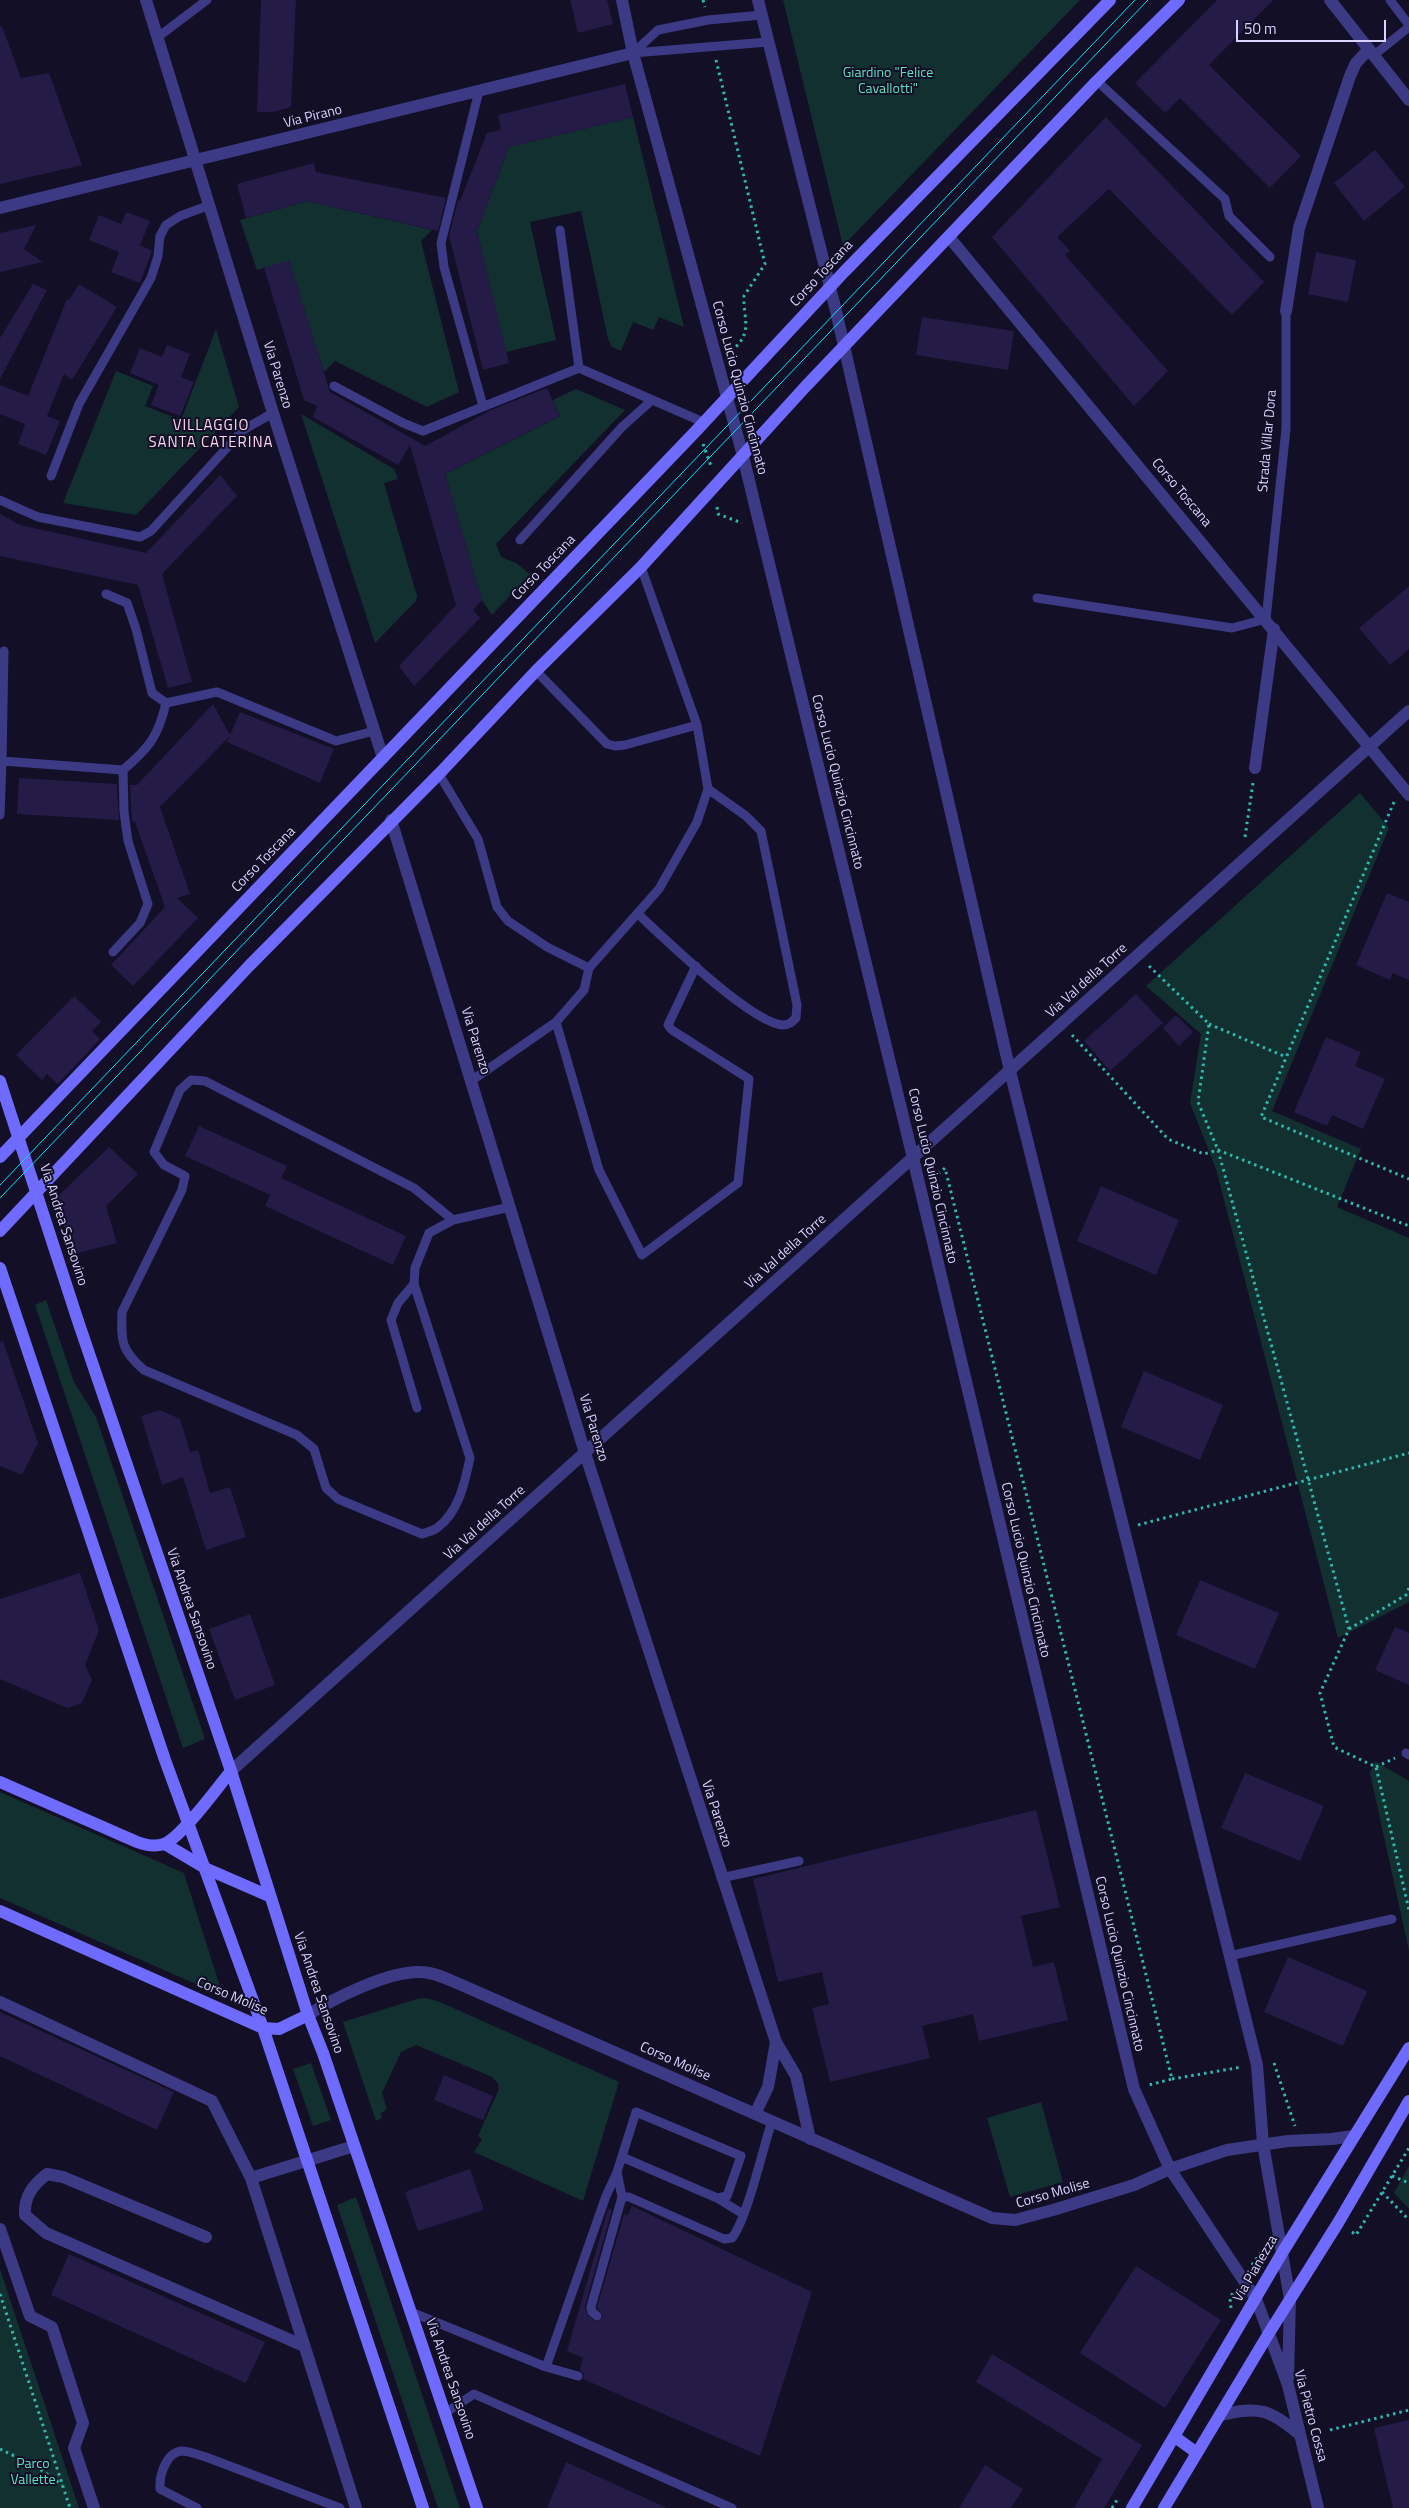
<!DOCTYPE html>
<html>
<head>
<meta charset="utf-8">
<style>
  body { margin:0 }
  #map { position:relative; width:1409px; height:2508px; overflow:hidden; background:#130f26; font-family:"Titillium Web",sans-serif }
  canvas { display:block }
  .scale { position:absolute; left:1236px; top:20px; width:150px; height:22px; box-sizing:border-box; border:2px solid #d9d4ff; border-top:0; padding-left:6px; font-size:15px; line-height:18px; white-space:nowrap; color:#d9d4ff; -webkit-text-stroke:4px #130f26; paint-order:stroke }
</style>
</head>
<body>
<div id="map">
<canvas width="1409" height="2508"></canvas>
<div class="scale">50 m</div>
</div>
<script>
const ctx = document.querySelector('canvas').getContext('2d');
ctx.lineJoin = 'round';
function fillPath(path, color) {
  ctx.fillStyle = color;
  ctx.fill(path, 'evenodd');
}
function stroke(path, color, width, dash) {
  ctx.strokeStyle = color;
  ctx.lineWidth = width;
  ctx.lineCap = dash ? 'butt' : 'round';
  ctx.setLineDash(dash || []);
  ctx.stroke(path);
}
function drawText(font, color, halo, rows, align = 'center') {
  ctx.font = font + ' "Titillium Web",sans-serif';
  ctx.lineWidth = 4;
  ctx.setLineDash([]);
  ctx.textBaseline = 'middle';
  ctx.strokeStyle = halo;
  ctx.fillStyle = color;
  for (const [text, x, y, turn = 0] of rows) {
    ctx.save();
    ctx.translate(x, y);
    ctx.rotate((+turn || 0) * Math.PI / 180);
    ctx.textAlign = isNaN(turn) ? turn : align;
    if (halo) ctx.strokeText(text, 0, 0);
    ctx.fillText(text, 0, 0);
    ctx.restore();
  }
}
fillPath(new Path2D(`
  M783,0H1080L843,246Z
  M633,117L684,327L659,317L653,330L633,322L621,351L612,347L608,339L581,211L530,222L556,340L506,352L477,231L509,147Z
  M308,201L432,230L421,241L459,392L427,407L335,361L324,372L289,261L257,270L240,220Z
  M216,329L239,407L136,515L63,503L116,371L153,386L145,406L181,420Z
  M576,389L625,410L496,544L501,557L516,563L530,574L492,615L482,600L445,474L560,416L553,400Z
  M301,414L394,469L398,479L384,483L417,596L416,601L375,643Z
  M1360,793L1389,828L1272,1111L1361,1149L1337,1207L1409,1238V1602L1338,1638L1216,1169L1190,1103L1201,1034L1146,986Z
  M46,1300L74,1382L96,1417L205,1739L183,1748L35,1305Z
  M1375,1761L1409,1781V1951L1370,1773Z
  M0,1792L184,1873L223,1996L0,1898Z
  M426,1998L440,2002L619,2082L583,2201L474,2152L482,2139L478,2136L499,2089L498,2083L492,2077L416,2045L401,2052L382,2093L387,2109L381,2113L382,2118L376,2121L343,2022L417,1999Z
  M311,2063L331,2120L313,2126L293,2069Z
  M1041,2102L1063,2182L1010,2197L987,2118Z
  M1409,2166V2209L1394,2193Z
  M356,2197L460,2508H438L337,2205Z
  M0,2269L79,2508H0Z`), '#12302f');
fillPath(new Path2D(`
  M261,0H296L291,107L273,112H257Z
  M570,0H607L613,24L578,33Z
  M1217,0H1273L1209,65L1301,156L1270,188L1180,98L1165,113L1135,83Z
  M2,26L21,78L49,73L82,165L0,184V27Z
  M625,84L633,117L509,147L477,231L509,363L483,370L449,236L458,200L460,201L487,133L501,130L498,115Z
  M1106,117L1264,282L1232,315L1109,189L1057,237L1070,251L1065,255L1168,371L1134,406L992,237Z
  M1375,150L1405,187L1364,221L1334,183Z
  M314,163L316,172L446,198L438,231L308,201L246,218L237,184Z
  M126,212L150,221L140,245L152,251L140,283L111,272L119,252L89,240L99,215L121,224Z
  M36,225L24,249L43,262L0,272V233Z
  M1316,252L1356,260L1348,302L1308,294Z
  M289,260L330,392L425,446L491,410L547,388L560,416L445,474L482,600L473,610L480,618L414,686L399,666L456,605L410,445L398,465L313,417L317,406L304,400L264,268Z
  M33,284L47,290L0,379V338Z
  M79,284L117,307L72,380L64,374L47,416L60,421L46,455L18,444L25,424L0,414V385L28,396L67,299L69,300Z
  M922,317L1014,331L1008,370L916,355Z
  M167,345L190,354L181,377L194,382L180,416L151,405L159,385L130,373L140,348L162,357Z
  M220,475L237,496L162,574L192,682L168,688L138,585L0,556V514L20,525L146,553Z
  M1409,586V649L1390,665L1359,628Z
  M213,704L230,735L240,712L334,749L320,783L227,742L230,736L160,807L190,894L177,898L198,918L133,986L111,965L165,907L135,822L132,821L130,785H137Z
  M19,778L117,784L119,820L17,814Z
  M1387,893L1409,902V980L1393,973L1390,980L1356,965Z
  M1136,994L1163,1023L1110,1071L1084,1041Z
  M74,996L101,1022L92,1031L100,1039L58,1084L47,1074L42,1080L16,1055Z
  M1176,1015L1193,1032L1179,1046L1163,1028Z
  M1326,1037L1361,1052L1355,1066L1385,1079L1363,1129L1332,1115L1327,1126L1294,1112Z
  M199,1126L287,1166L281,1178L406,1236L393,1265L265,1206L270,1195L185,1156Z
  M109,1147L138,1174L106,1206L117,1243L74,1254L54,1200Z
  M1101,1186L1179,1220L1156,1275L1077,1241Z
  M3,1341L38,1443L22,1475L0,1466V1342Z
  M1144,1371L1223,1405L1200,1460L1121,1427Z
  M160,1410L180,1419L190,1452L198,1450L210,1493L230,1487L246,1537L206,1550L183,1477L162,1485L141,1416Z
  M80,1573L99,1630L85,1665L92,1680L82,1703L67,1708L0,1679V1599Z
  M1200,1580L1279,1613L1255,1669L1176,1635Z
  M250,1614L275,1685L235,1700L209,1629Z
  M1395,1627L1409,1633V1685L1375,1670Z
  M1245,1773L1324,1806L1300,1861L1221,1828Z
  M1036,1810L1060,1907L1021,1916L1033,1967L1054,1962L1068,2020L979,2041L973,2014L922,2026L930,2058L830,2082L812,2008L829,2004L822,1972L778,1982L753,1879Z
  M1288,1957L1367,1991L1343,2046L1264,2012Z
  M0,2012L174,2092L157,2130L0,2056Z
  M444,2075L493,2096L483,2120L434,2100Z
  M470,2169L484,2210L418,2231L405,2192Z
  M632,2206L812,2292L760,2456L583,2379L584,2374L580,2370L583,2358L567,2351L608,2209L612,2210L585,2306L588,2316L597,2322L603,2317L597,2307L624,2214L628,2215Z
  M69,2254L265,2342L246,2383L51,2295Z
  M1136,2266L1221,2320L1165,2408L1080,2353Z
  M992,2354L1142,2445L1104,2508H1074L1102,2459L976,2382Z
  M1409,2420V2508H1393L1374,2428Z
  M566,2462L667,2508H547Z
  M985,2465L1023,2489L1011,2508H959Z`), '#241b47');
stroke(new Path2D(`
  M703,0L705,7
  M716,60L765,264L744,296C743,319 754,333 731,351
  M703,444L711,466
  M717,507L718,514L742,523
  M1394,802L1261,1117L1409,1179
  M1245,837L1253,783
  M1149,966L1209,1024L1198,1102L1218,1150L1349,1629L1320,1693L1334,1747L1376,1767L1409,1910
  M1209,1024L1286,1057
  M1072,1035L1168,1139L1204,1154L1218,1150L1409,1226
  M933,1178L945,1168L1172,2079L1149,2085
  M1138,1525L1409,1453
  M1349,1629L1406,1595L1409,1588
  M1376,1767L1395,1758
  M1274,2063L1295,2126
  M1172,2079L1242,2067
  M1392,2176L1409,2183
  M1382,2192L1409,2220
  M1352,2232L1356,2235L1409,2148
  M1252,2265L1263,2250
  M0,2294L70,2508
  M1231,2308L1230,2298L1233,2293
  M1330,2430L1409,2410
  M0,2449L37,2467L62,2485
  M1112,2508L1117,2500`), '#2fb8b0', 3, [2.5, 4]);
stroke(new Path2D(`
  M1390,0L1409,25
  M158,37L207,0
  M633,53L658,30L708,20L762,15
  M633,53L768,42
  M1374,55L1409,27
  M1097,81L1225,199L1229,216L1270,257
  M479,91L441,243L444,267L483,406
  M560,230L579,368L703,422
  M334,386L403,423L423,431L579,368
  M51,476L79,404L151,278L158,256L160,236L166,225L180,216L210,205
  M0,500L38,517L140,537L151,531L243,430L273,413
  M520,540L622,427L652,400
  M106,594L127,603L136,629L152,693L166,703L217,692L336,741L374,731
  M1037,598L1232,628L1266,619L1286,429V311
  M536,671L607,744L615,746L625,745L697,725
  M2,761L4,651
  M439,774L478,839L497,907L508,921L547,947L589,968L659,889L697,822L708,789L697,725L641,567
  M0,815L2,761L123,770C149,748 158,737 166,703
  M638,914C664,938 751,1023 783,1025C789,1025 792,1022 796,1018L797,1005L761,831L746,816L708,789
  M113,952L140,923L148,904L128,841L124,812L123,770
  M556,1022L584,990L589,968
  M471,1081L556,1022L599,1170L642,1255L738,1183L749,1079L672,1030L668,1025L696,966
  M453,1220L429,1233L415,1268L414,1284L470,1458C465,1482 459,1512 437,1528C433,1531 427,1532 422,1534L338,1499L326,1488L314,1449L297,1435L144,1370C121,1350 121,1342 122,1312L182,1190L185,1176L164,1165L154,1152L180,1090L191,1080L205,1081L414,1188L453,1220L510,1207
  M414,1284L398,1303L391,1320L417,1408
  M1406,1753L1409,1755
  M721,1878L799,1861
  M1229,1956L1392,1919
  M622,2157L717,2198L743,2214
  M622,2197H629L724,2239L732,2238C747,2219 763,2148 772,2121
  M411,2312L546,2367L578,2376
  M597,2316L592,2312L591,2307L622,2197L617,2172
  M546,2367L606,2196L617,2172L636,2112L741,2156L727,2196L717,2198
  M445,2413L474,2394L732,2508
  M197,2508L160,2489C159,2476 166,2452 182,2451C189,2451 199,2455 206,2457L340,2508`), '#3d3a85', 9);
stroke(new Path2D(`
  M146,0L273,413L383,758
  M622,0L633,53L743,456L913,1158L1134,2089L1170,2169L1256,2299L1288,2385L1318,2508
  M758,0L836,311L1010,1071L1257,2065L1263,2144L1290,2299L1288,2378
  M1330,0L1409,100
  M0,208L633,53
  M949,237L1409,795
  M1286,311L1299,228L1350,76L1356,63L1369,49
  M1255,768L1274,629
  M391,820L585,1453L776,2042L796,2076L810,2139
  M231,1771L1409,711
  M0,2002L212,2101L251,2178L356,2508
  M308,2015C334,1998 389,1971 420,1972C433,1972 445,1978 457,1983L992,2218L1015,2220L1053,2210L1134,2185L1170,2169L1227,2150L1288,2141L1332,2139L1353,2136
  M755,2114L768,2087L776,2042
  M251,2178L354,2146
  M0,2229L30,2316L52,2327L83,2423L74,2448L94,2508
  M206,2237L63,2177L47,2174C33,2185 24,2196 25,2215L46,2233L304,2346
  M1221,2415C1259,2406 1269,2409 1299,2434`), '#3d3a85', 12);
stroke(new Path2D(`
  M0,1081L78,1321L231,1771L308,2015L323,2053L477,2508
  M0,1157L695,432L844,272L1110,0
  M0,1231L249,966L439,774L536,671L641,567L806,386L1097,81L1179,0
  M0,1268L165,1760L263,2028L423,2508
  M0,1782L137,1842C145,1845 155,1847 164,1844C181,1838 218,1787 231,1771
  M165,1844L207,1869L269,1896
  M0,1911L263,2028L279,2029L308,2015
  M1175,2437L1197,2453
  M1132,2508L1282,2253L1409,2048
  M1164,2508L1269,2333L1338,2223L1409,2101`), '#6f6bff', 12);
stroke(new Path2D(`
  M0,1185L1135,0
  M0,1198L1148,0`), '#00e5ff', 1);
drawText('14px', '#5fe0c0', '#130f26', [
  ["Giardino \"Felice",888,74],
  ["Cavallotti\"",888,90],
  ["Parco",33,2465],
  ["Vallette",33,2481]
]);
drawText('14px', '#d9d4ff', '#130f26', [
  ["Via Pirano",313,117,-14],
  ["Corso Toscana",822,274,-47],
  ["Via Parenzo",277,375,73],
  ["Corso Lucio Quinzio Cincinnato",739,388,75],
  ["Strada Villar Dora",1268,441,-85],
  ["Corso Toscana",1181,493,50],
  ["Corso Toscana",544,568,-46],
  ["Corso Lucio Quinzio Cincinnato",837,782,76],
  ["Corso Toscana",264,860,-46],
  ["Via Val della Torre",1087,981,-42],
  ["Via Parenzo",475,1041,73],
  ["Corso Lucio Quinzio Cincinnato",932,1176,77],
  ["Via Andrea Sansovino",63,1225,72],
  ["Via Val della Torre",786,1252,-42],
  ["Via Parenzo",593,1428,73],
  ["Via Val della Torre",485,1523,-42],
  ["Corso Lucio Quinzio Cincinnato",1025,1570,77],
  ["Via Andrea Sansovino",191,1609,71],
  ["Via Parenzo",716,1814,72],
  ["Corso Lucio Quinzio Cincinnato",1119,1964,77],
  ["Via Andrea Sansovino",318,1993,71],
  ["Corso Molise",232,1997,23],
  ["Corso Molise",675,2062,24],
  ["Corso Molise",1053,2194,-16],
  ["Via Pianezza",1256,2269,-60],
  ["Via Andrea Sansovino",450,2379,71],
  ["Via Pietro Cossa",1310,2416,75]
]);
ctx.letterSpacing = '1px';
drawText('15px', '#ffd6f0', '#130f26', [
  ["VILLAGGIO",211,426],
  ["SANTA CATERINA",211,443]
]);
ctx.letterSpacing = '0px';
</script>
</body>
</html>
